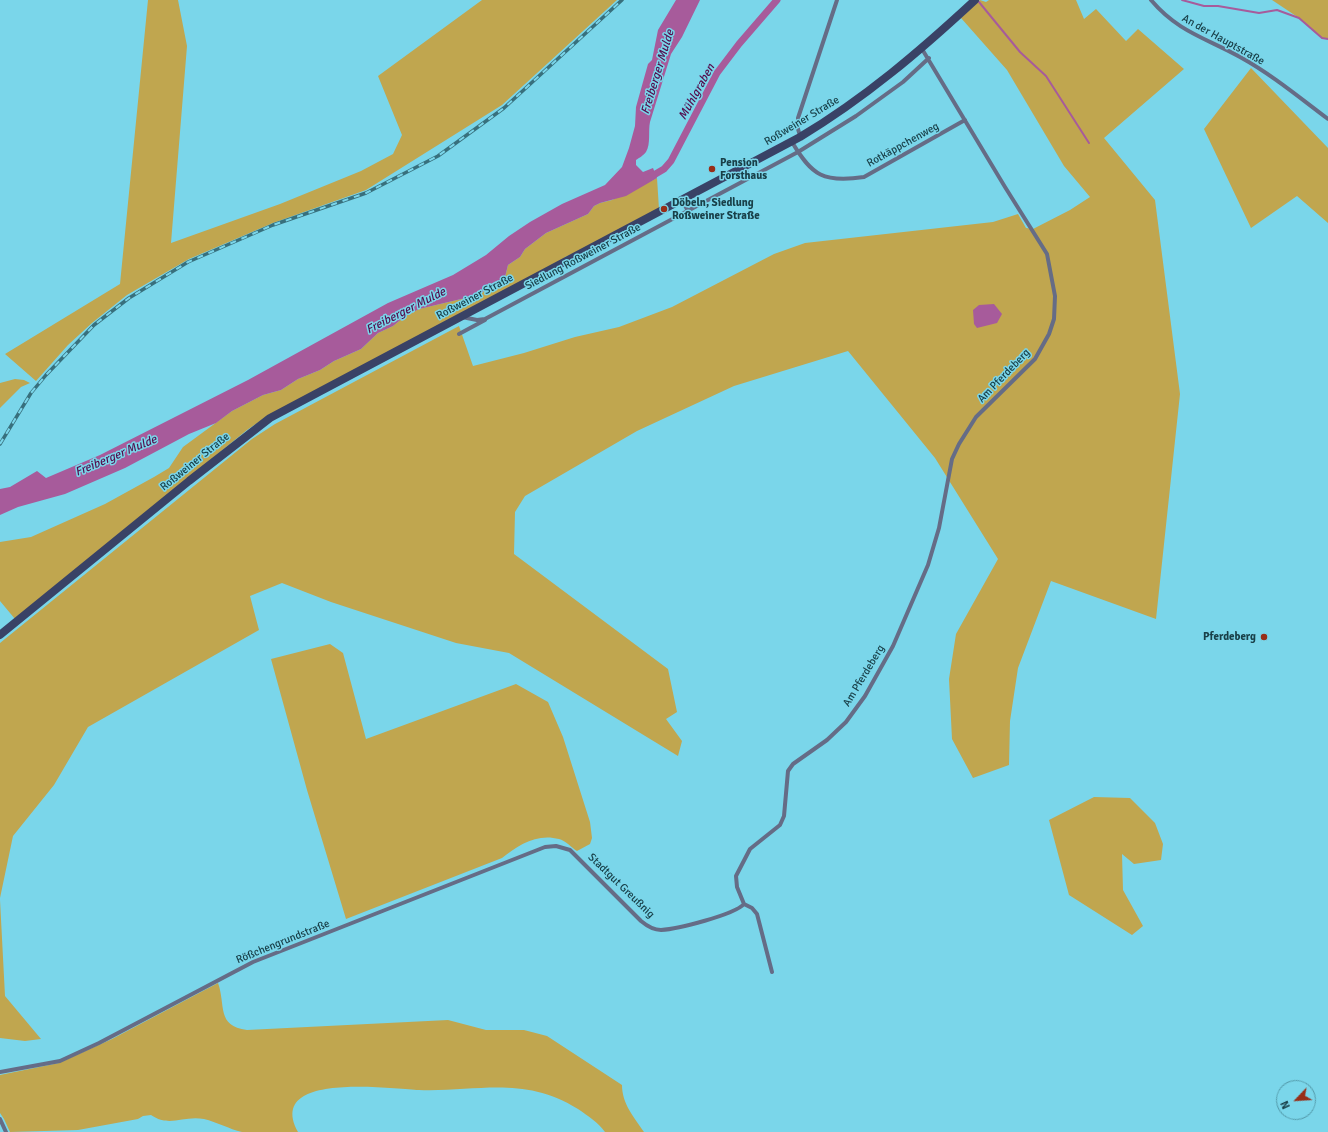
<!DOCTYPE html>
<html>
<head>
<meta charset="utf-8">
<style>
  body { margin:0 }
  #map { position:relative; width:1328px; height:1132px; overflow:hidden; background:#7ad6ea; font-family:Signika,sans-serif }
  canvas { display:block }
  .north { position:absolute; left:1276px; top:1080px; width:40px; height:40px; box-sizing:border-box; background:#7ad6ea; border:1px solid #539aaa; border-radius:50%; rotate:245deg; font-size:11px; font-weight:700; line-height:16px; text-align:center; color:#194049 }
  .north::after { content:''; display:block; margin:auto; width:14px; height:18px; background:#972e18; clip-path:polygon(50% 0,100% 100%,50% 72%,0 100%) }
</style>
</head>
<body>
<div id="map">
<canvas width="1328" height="1132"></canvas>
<div class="north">N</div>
</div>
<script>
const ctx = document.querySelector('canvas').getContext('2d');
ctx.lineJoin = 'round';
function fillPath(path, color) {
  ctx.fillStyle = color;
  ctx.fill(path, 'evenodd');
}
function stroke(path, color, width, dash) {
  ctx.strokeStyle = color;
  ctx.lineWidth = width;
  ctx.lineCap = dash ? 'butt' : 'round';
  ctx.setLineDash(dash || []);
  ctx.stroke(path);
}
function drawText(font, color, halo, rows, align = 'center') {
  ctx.font = font + ' Signika,sans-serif';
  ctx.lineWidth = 3;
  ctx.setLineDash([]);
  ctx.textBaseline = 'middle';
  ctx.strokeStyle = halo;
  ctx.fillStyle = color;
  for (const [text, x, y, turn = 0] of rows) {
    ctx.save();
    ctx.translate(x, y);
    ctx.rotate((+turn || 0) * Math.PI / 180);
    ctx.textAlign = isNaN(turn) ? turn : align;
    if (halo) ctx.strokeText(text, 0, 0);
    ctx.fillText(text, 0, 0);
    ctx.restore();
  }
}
fillPath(new Path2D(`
  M148,0H178L187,46L171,243L280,204L361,171L393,154L402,135L378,76L482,0H617L502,105L366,190L273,223L189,259L127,295L92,323L68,345L36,381L5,354L120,284Z
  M980,0L986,2L989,0H1076L1084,19L1096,9L1126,41L1138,29L1184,69L1104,138L1155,200L1180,394L1156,619L1051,581L1018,668L1010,721L1009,765L973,778L952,739L949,679L956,634L998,559L935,458L848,351L734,386L637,431L525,496L515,512L514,554L668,669L677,712L666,719L682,741L678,756L509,653L456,643L331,602L282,583L250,596L259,630L88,727L54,785L13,836L0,898V643L252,439L275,424L459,326L473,366L524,353L575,337L619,327L672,307L774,254L805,243L993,222L1018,214L1026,228L1033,229L1070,210L1090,197L1064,166L1007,70L961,18Z
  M1272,0H1328V39L1322,38L1299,18Z
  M1251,68L1328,148V223L1297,196L1251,228L1204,129Z
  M657,178L659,209L577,252L565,257L563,260L269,415L247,430L15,619L0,601V542L31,537L105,504L154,477L169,468L183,447L232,411L263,395L281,390L298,379L320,370L334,361L361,349L378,333L393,326L404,317L419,309L478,295L505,277L508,265L520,257L525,249L546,233L588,214L594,206L600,203L612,200Z
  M15,379L24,380L30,383L21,387L0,408V383Z
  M330,644L343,653L366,739L516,684L548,702L563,737L590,822L592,838L590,844L577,851C572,848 565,840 559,839C537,833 518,845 502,858L346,919L307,790L271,659Z
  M1094,797L1130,798L1155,823L1163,844L1161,860L1134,864L1122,854L1123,890L1143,926L1132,935L1069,895L1049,820Z
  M0,900L5,996L41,1039L25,1041L0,1038Z
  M218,983C226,1005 216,1026 247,1030L448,1020L486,1030H524L547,1036L622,1085C622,1104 634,1117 644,1132H605C598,1122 588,1116 578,1109C524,1075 477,1092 419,1090C391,1089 265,1071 298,1132C283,1132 257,1132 242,1132C229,1129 217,1122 204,1119C183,1115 170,1128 151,1115L143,1116L138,1119L78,1130L10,1132L4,1119L0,1113V1075L59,1063L112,1039Z`), '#c0a64f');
fillPath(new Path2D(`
  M676,0H700L682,37L671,54L650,122C648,131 651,144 646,152C644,155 639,158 636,160V165L643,172L653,168L657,178L626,196L600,203L594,206L588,214L546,233L525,249L520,257L508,265L505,277L478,295L419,309L404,317L393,326L378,333L361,349L334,361L320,370L298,379L281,390L263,395L232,411L216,423L189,434L125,468L65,494L18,507L0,515V489L10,487L37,471L46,478L100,455L248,380L388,303L453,275L486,255L509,236L530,222L562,204L605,185L622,167L629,148L635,126L636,107L648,64L652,60L658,30Z
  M994,304L1002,314L997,323L977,328L974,324L973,310L979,305Z`), '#a75b9b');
stroke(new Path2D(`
  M1182,0L1204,6H1218L1259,13L1277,10L1299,18L1322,38L1328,39
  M979,2L1020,52L1046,76L1089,143`), '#a75b9b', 2);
stroke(new Path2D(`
  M647,179L664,169L671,161L717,73L739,44L777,0`), '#a75b9b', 7);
stroke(new Path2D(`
  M1151,0C1178,32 1206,38 1240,57C1271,74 1300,98 1328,119
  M800,136L798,129V118L837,0
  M792,142C812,176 824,183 864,177L965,120
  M744,167L750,178
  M682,200L688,211
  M462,317L477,320L485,319L798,152L856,116L903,82L929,58
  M459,334L485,320
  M772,972L757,914L752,908L744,904L737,887L736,876L750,849L780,825L784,816L788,771L793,764L827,740L846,722L865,696L893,646L928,565L939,528L952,459L959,444L976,417L1035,359L1049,334L1054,319L1055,296L1047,254L1005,187L922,49
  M0,1072L60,1061L99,1043L253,962L545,847L556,846L570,850L641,921C647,926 653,930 661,930C677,929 734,915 744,904
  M0,1119L6,1132`), '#656c86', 4);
stroke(new Path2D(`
  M0,635L189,481L270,418L800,137C865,98 920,51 975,0`), '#394266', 8);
const rail = new Path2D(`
  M0,444L31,393L46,375L94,325L129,298L188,262L273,225L366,193L438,156L504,108L622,0`);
stroke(rail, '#38707d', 3.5);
stroke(rail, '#7ad6ea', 2, [6]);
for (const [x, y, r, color] of [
  [712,169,4,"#972e18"],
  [664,209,4,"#972e18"],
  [1264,637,4,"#972e18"]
]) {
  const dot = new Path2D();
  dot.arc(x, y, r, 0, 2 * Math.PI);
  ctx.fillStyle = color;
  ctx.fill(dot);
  stroke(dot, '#7ad6ea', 1.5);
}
drawText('11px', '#194049', '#7ad6ea', [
  ["An der Hauptstraße",1223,40,29],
  ["Roßweiner Straße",802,121,-31],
  ["Rotkäppchenweg",903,145,-29],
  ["Siedlung Roßweiner Straße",583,257,-28],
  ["Roßweiner Straße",475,297,-28],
  ["Am Pferdeberg",1004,376,-46],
  ["Roßweiner Straße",195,462,-39],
  ["Am Pferdeberg",864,676,-59],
  ["Stadtgut Greußnig",621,886,44],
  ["Rößchengrundstraße",283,942,-22]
]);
drawText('bold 11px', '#194049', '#7ad6ea', [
  ["Pension",720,163],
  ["Forsthaus",720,176],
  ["Döbeln, Siedlung",672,203],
  ["Roßweiner Straße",672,216],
  ["Pferdeberg",1256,637,"right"]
], 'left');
drawText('italic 12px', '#540c4c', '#7ad6ea', [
  ["Freiberger Mulde",658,72,-73],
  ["Mühlgraben",697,92,-61],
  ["Freiberger Mulde",406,311,-27],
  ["Freiberger Mulde",116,456,-23]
]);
</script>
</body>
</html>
